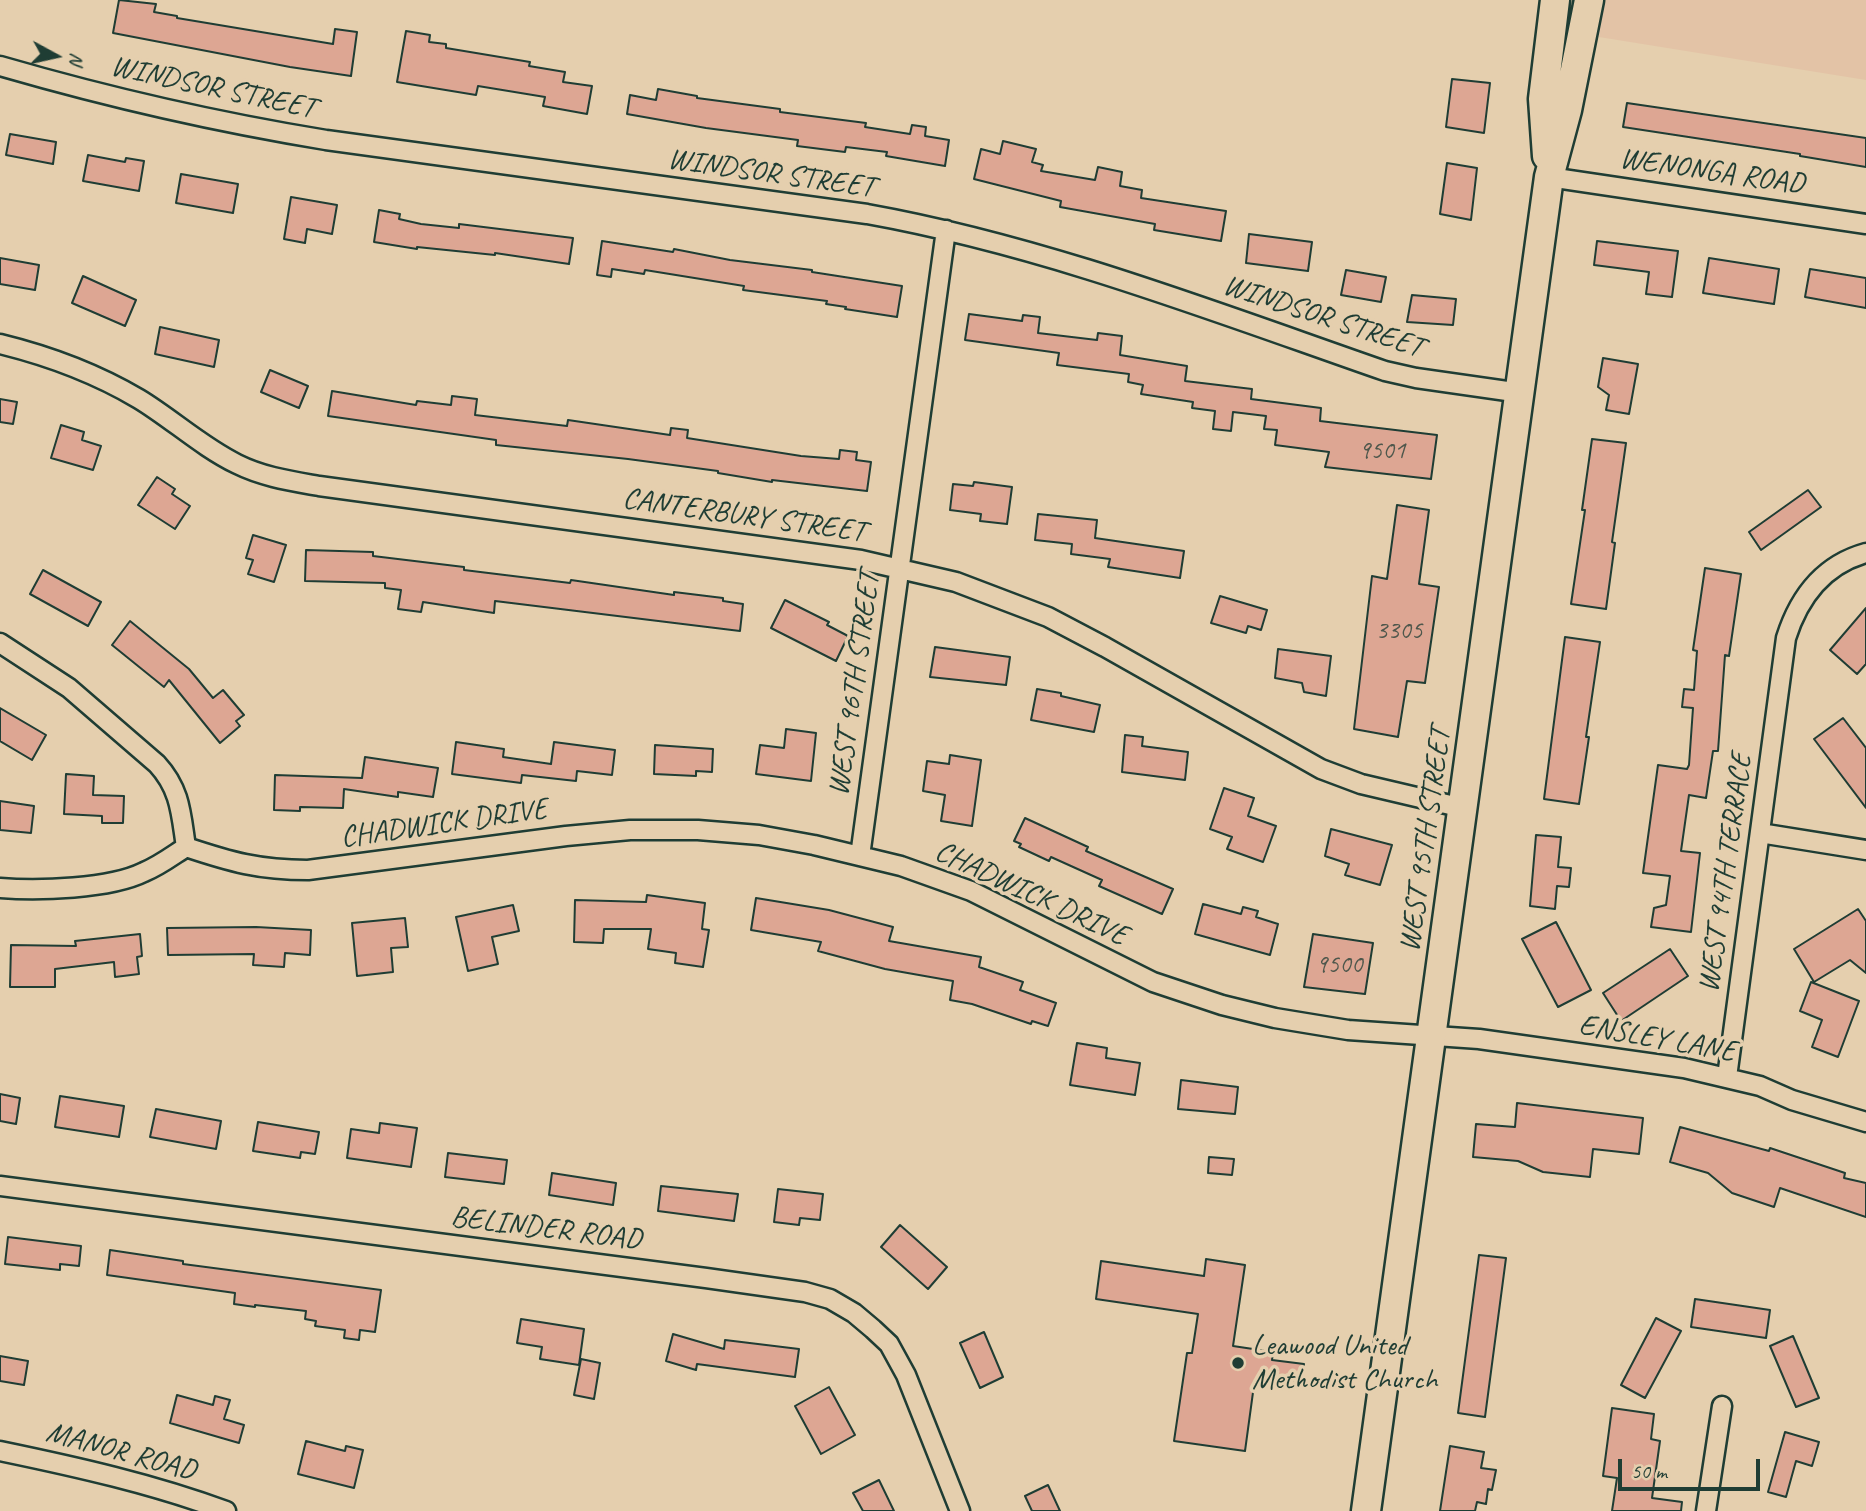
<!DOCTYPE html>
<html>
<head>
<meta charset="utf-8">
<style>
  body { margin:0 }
  #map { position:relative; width:1866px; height:1511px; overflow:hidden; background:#e5cfae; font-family:Caveat,sans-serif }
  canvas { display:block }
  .north { position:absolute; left:21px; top:21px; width:70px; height:70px; -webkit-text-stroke:5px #e5cfae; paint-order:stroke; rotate:98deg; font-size:19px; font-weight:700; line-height:28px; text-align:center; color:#1f3d34 }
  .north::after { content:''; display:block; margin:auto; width:24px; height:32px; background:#1f3d34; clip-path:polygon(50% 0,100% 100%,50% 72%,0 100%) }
  .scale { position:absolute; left:1618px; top:1459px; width:142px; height:32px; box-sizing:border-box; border:4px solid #1f3d34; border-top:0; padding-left:9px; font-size:21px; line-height:24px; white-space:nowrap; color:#1f3d34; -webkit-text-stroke:5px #e5cfae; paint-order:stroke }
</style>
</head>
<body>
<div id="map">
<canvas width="1866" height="1511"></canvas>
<div class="north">N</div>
<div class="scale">50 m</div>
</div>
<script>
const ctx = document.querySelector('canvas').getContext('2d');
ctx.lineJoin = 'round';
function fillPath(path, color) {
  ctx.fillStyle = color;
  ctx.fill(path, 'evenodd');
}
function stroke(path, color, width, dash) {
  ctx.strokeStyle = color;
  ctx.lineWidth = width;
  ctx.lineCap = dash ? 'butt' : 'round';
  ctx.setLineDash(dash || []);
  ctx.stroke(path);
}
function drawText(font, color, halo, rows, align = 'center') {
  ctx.font = font + ' Caveat,sans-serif';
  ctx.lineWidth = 7;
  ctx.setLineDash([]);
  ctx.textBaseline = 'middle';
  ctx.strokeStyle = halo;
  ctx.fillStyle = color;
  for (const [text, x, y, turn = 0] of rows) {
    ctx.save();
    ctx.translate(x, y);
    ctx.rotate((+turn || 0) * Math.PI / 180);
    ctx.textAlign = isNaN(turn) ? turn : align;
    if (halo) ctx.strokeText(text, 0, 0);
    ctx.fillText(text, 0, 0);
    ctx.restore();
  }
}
fillPath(new Path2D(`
  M1604,0H1866V80L1599,37Z`), '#e3c3a6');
const building = new Path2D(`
  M119,0L156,4L154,12L177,16V18L333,44L335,29L357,32L351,76L290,67L113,33Z
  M406,31L430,35L429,42L446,44V48L530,62L529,66L565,72L563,82L592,86L587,114L543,106L545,97L478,86L476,95L397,82Z
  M1452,79L1490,83L1484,133L1446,127Z
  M658,89L697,96V98L780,109V112L866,123L865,127L910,134L912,125L926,127L925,136L949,140L945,166L886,156L887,152L846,147L845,152L797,146L798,140L706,128L627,114L630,95L656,100Z
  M1627,103L1866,138V167L1800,156V154L1623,127Z
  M10,134L56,142L53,164L6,155Z
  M1003,141L1036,149L1032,162L1043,165L1041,171L1095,180L1098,167L1122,172L1120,186L1142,190L1141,198L1226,211L1221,241L1154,230L1155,224L1060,207L1061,201L974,179L981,149L1000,154Z
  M88,155L125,162L126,158L144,161L139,191L83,181Z
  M1447,163L1477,168L1471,220L1440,214Z
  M181,174L238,184L233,213L176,203Z
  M291,197L337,205L332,234L307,229L305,243L284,239Z
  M379,210L400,214L399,219L421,224L459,228V224L573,238L569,264L495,253V255L417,247V249L374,242Z
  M1249,234L1312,242L1308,271L1246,263Z
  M602,241L673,252L674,249L730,260L812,270V272L902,286L897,317L845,309L846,307L826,304L827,301L743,290L744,286L645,270L644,274L612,269L611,277L597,275Z
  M1597,241L1678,251L1672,297L1646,294L1649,272L1594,265Z
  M0,258L39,265L35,290L0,284Z
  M1709,258L1779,269L1774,304L1703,293Z
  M1810,269L1866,278V308L1805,297Z
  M1346,270L1386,277L1381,302L1341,295Z
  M83,276L136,300L125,326L72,303Z
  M1412,295L1456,299L1453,325L1407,322Z
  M969,314L1022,321L1023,315L1040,317L1038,333L1097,340L1098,333L1122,336L1120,355L1187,366L1185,381L1252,389L1251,399L1321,408L1320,421L1437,435L1431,479L1325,467L1329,452L1275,445L1277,430L1264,429L1266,416L1233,412L1231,431L1213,429L1215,411L1192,408L1193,402L1141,394L1143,385L1128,382L1129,374L1057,365L1059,353L965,340Z
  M160,327L219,340L214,367L155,354Z
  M1603,358L1638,364L1629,414L1606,410L1609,395L1598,387Z
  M270,370L308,386L299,408L261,392Z
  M332,391L416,405L417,401L451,405L452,396L477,399L475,415L567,426L568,420L670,435L671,428L688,430L687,438L801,456L839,459L840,450L857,452L856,460L871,462L867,491L772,480V482L718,473V471L628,459L496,445V440L328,416Z
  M0,399L17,402L13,424L0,422Z
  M61,425L84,432L82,440L101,446L93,470L51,458Z
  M1592,439L1626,443L1612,542L1615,543L1606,609L1571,604L1585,510H1582Z
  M157,477L175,489L172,494L190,506L175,529L138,505Z
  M974,482L1012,487L1007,524L980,521L981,514L950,510L953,484L973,486Z
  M1808,490L1821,507L1761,550L1749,532Z
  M1397,505L1429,510L1419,584L1439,587L1425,683L1407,681L1398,737L1354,729L1372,576L1387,579Z
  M1038,514L1097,520L1095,538L1184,551L1180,578L1108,567L1110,559L1071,554L1072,544L1035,540Z
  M253,535L286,545L274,582L248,574L253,560L246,558Z
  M306,550L373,552V556L464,567V570L570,583L571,580L674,595V592L723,598V601L743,604L740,631L495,601L494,613L423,602L421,612L398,609L401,590L385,588V583L305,581Z
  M1705,568L1741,574L1729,656L1725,655L1718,751H1713L1706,798L1689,795L1681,851L1700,853L1691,932L1651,927L1654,908L1666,905L1670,876L1643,873L1658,765L1687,769L1689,765L1693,708L1682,707L1684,689L1694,690L1697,651L1693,650Z
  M43,570L101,602L88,626L30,594Z
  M1220,596L1267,610L1261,630L1248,626L1246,633L1211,623Z
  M785,600L829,622L827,625L848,636L836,661L771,628Z
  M1866,608V664L1857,674L1830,650Z
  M130,621L189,669L213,698L223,690L244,715L236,721L240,726L220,743L169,680L164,687L112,645Z
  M1565,637L1600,642L1586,737H1589L1579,804L1544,799Z
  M935,647L1010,657L1006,685L930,677Z
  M1278,649L1331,656L1326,696L1304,692L1302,683L1275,678Z
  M1037,689L1061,693V696L1100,705L1094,732L1031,720Z
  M0,708L46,735L32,760L0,741Z
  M1843,718L1866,748V808L1814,739Z
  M786,729L816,733L811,781L756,774L760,745L784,748Z
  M1125,735L1143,737L1142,746L1188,752L1185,780L1122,772Z
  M456,742L504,749L503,757L551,764L554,742L615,750L612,775L577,771L576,781L522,775L521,783L452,774Z
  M655,745L713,749L712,772L696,771V776L654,774Z
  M950,755L981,760L972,826L941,821L945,795L923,791L927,761L949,764Z
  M365,757L438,768L433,797L398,792V797L344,789L343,808L300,807V811L274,810L275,775L362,778Z
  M66,774L94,776L93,795L124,796L123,823H102V816L64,814Z
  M1224,788L1254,798L1248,816L1276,826L1263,862L1227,849L1232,837L1210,829Z
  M0,801L34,806L31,833L0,830Z
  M1025,818L1088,847L1086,851L1173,889L1162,914L1099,886L1102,880L1051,857L1049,861L1019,847L1021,844L1014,841Z
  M1331,829L1392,845L1380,885L1345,875L1349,864L1325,856Z
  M1536,835L1561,837L1558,867L1571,868L1569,887L1557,886L1555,909L1530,906Z
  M647,895L705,903L702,929L709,930L703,967L675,963L676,953L648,949L651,929H604L603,943L574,942L575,900L646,902Z
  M756,898L829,910L893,927L889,941L981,957L979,967L1023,982L1020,990L1056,1003L1048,1026L1032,1021L1031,1024L972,1004L950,1000L953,981L885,969L818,951L821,942L751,930Z
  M1203,904L1241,914L1243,907L1258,911L1256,917L1278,924L1270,955L1195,934Z
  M513,905L519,931L492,937L498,964L468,971L456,917Z
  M1858,909L1866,921V973L1850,960L1814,982L1794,949Z
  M405,918L408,947L391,948L393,972L357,976L352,923Z
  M1556,922L1591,990L1558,1007L1522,939Z
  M256,927L311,930L310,955L285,953L284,967L253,965L254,954L168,955L167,928Z
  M140,934L142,956L137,957L139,974L115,977L114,962L55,969V987H10L11,945L76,946L75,941Z
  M1313,934L1373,943L1365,994L1304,987Z
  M1670,949L1688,976L1621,1021L1603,993Z
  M1811,982L1859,1001L1838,1057L1812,1047L1822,1020L1800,1011Z
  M1077,1043L1107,1048L1106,1058L1140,1063L1135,1095L1070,1085Z
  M1181,1080L1238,1087L1235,1114L1178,1109Z
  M0,1094L20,1098L16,1124L0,1121Z
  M60,1096L124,1106L119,1137L55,1127Z
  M1517,1103L1643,1118L1639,1154L1593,1149L1590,1177L1543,1172L1518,1161L1473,1157L1476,1124L1515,1127Z
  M156,1109L221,1121L216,1149L150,1137Z
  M258,1122L319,1132L315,1154L301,1152L300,1158L253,1151Z
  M380,1123L417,1128L411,1167L347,1158L351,1129L379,1133Z
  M1680,1127L1769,1151L1770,1148L1845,1173L1844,1178L1866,1183V1217L1780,1188L1774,1207L1732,1193L1708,1173L1670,1162Z
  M448,1153L507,1160L504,1184L445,1177Z
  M1209,1157L1234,1159L1232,1175L1208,1173Z
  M552,1173L616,1183L613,1205L549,1195Z
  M661,1186L738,1194L734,1221L658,1211Z
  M778,1189L823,1194L820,1220L800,1218L799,1225L774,1222Z
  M900,1225L947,1267L928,1289L881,1247Z
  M8,1237L81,1246L79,1266L60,1264V1270L5,1264Z
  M110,1250L183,1261V1264L381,1290L375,1332L360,1330L359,1340L344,1338L345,1330L315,1326L316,1321L305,1319L306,1311L255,1305V1307L234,1304L235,1293L107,1275Z
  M1479,1255L1506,1258L1485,1417L1458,1413Z
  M1206,1259L1245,1265L1233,1346L1273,1352L1272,1360L1304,1364L1302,1383L1269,1379L1268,1387L1254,1385L1245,1451L1174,1441L1187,1353H1192L1198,1314L1096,1299L1101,1261L1204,1276Z
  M1695,1299L1770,1310L1766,1338L1691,1327Z
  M1656,1318L1681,1331L1645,1398L1621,1385Z
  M521,1319L584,1329L579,1365L540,1359L542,1347L517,1343Z
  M984,1332L1003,1377L980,1388L960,1343Z
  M673,1334L724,1349L725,1340L799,1349L795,1377L697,1364L696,1370L666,1361Z
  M1793,1336L1819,1398L1796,1407L1770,1346Z
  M0,1356L28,1361L24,1385L0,1381Z
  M581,1359L600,1363L594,1399L574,1395Z
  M829,1387L855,1435L821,1454L795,1406Z
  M177,1395L213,1405L215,1396L230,1400L224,1419L244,1425L239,1443L170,1423Z
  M1612,1408L1654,1414L1651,1439L1660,1441L1652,1498L1682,1502L1681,1511H1612L1617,1478L1603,1476Z
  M1785,1432L1819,1442L1812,1466L1796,1461L1786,1497L1768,1492Z
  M306,1441L345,1451L346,1446L363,1450L354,1488L298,1474Z
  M1450,1446L1484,1452L1481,1468L1496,1470L1492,1490L1488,1489L1486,1504L1477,1502L1475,1511H1440Z
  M879,1480L894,1511H863L853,1493Z
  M1048,1485L1060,1511H1032L1025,1496Z`);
fillPath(building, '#dda693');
stroke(building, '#1f3d34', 2);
const minor = new Path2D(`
  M0,66C107,97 215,122 326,140L867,214C1045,246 1215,312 1385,371L1416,378L1521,393
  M1549,177L1866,224
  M0,344C49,356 95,373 139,399C172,419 202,447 237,464C263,477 291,481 319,486L861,560L956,582L1048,617L1105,647L1321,769L1361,784L1463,808
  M0,643L69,688L157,764C181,790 181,815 186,847
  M1760,833L1866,850
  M186,847C231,862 259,870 308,870L566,836L630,830H698L759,835L814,845L901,866L971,891L1153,982L1222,1005L1275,1018L1348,1030L1479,1039L1684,1068L1760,1086L1792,1100L1866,1122
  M860,856L946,230
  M0,888C38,891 110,889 144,872C159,866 172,856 186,847
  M1727,1077L1786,638C1799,597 1823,565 1866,553
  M0,1186L706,1278L805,1292L830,1299L854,1313L873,1329L889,1344L906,1375L960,1511
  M0,1451C77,1467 153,1484 226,1511
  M1706,1511L1722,1406`);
const primary = new Path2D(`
  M1547,156L1543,99L1555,0
  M1366,1511L1549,177L1567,110L1589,0`);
stroke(minor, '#1f3d34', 23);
stroke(primary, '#1f3d34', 33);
stroke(minor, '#e5cfae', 18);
stroke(primary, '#e5cfae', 28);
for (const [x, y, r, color] of [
  [1238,1363,7,"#1f3d34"]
]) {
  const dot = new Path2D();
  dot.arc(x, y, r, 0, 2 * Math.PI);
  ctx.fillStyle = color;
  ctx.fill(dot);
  stroke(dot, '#e5cfae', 2.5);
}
drawText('26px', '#4e574c', null, [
  ["9501",1382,451],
  ["3305",1399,631],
  ["9500",1339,965]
]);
drawText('30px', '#1f3d34', '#e5cfae', [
  ["WINDSOR STREET",213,88,12],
  ["WENONGA ROAD",1712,172,8],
  ["WINDSOR STREET",771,174,8],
  ["WINDSOR STREET",1323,317,18],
  ["CANTERBURY STREET",744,516,8],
  ["WEST 96TH STREET",855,684,-82],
  ["CHADWICK DRIVE",444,824,-8],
  ["WEST 95TH STREET",1426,840,-82],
  ["WEST 94TH TERRACE",1726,873,-82],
  ["CHADWICK DRIVE",1031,894,25],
  ["ENSLEY LANE",1657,1039,10],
  ["BELINDER ROAD",546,1229,7],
  ["MANOR ROAD",121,1452,15]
]);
drawText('30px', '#1f3d34', '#e5cfae', [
  ["Leawood United",1252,1346],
  ["Methodist Church",1252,1380]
], 'left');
</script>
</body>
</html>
